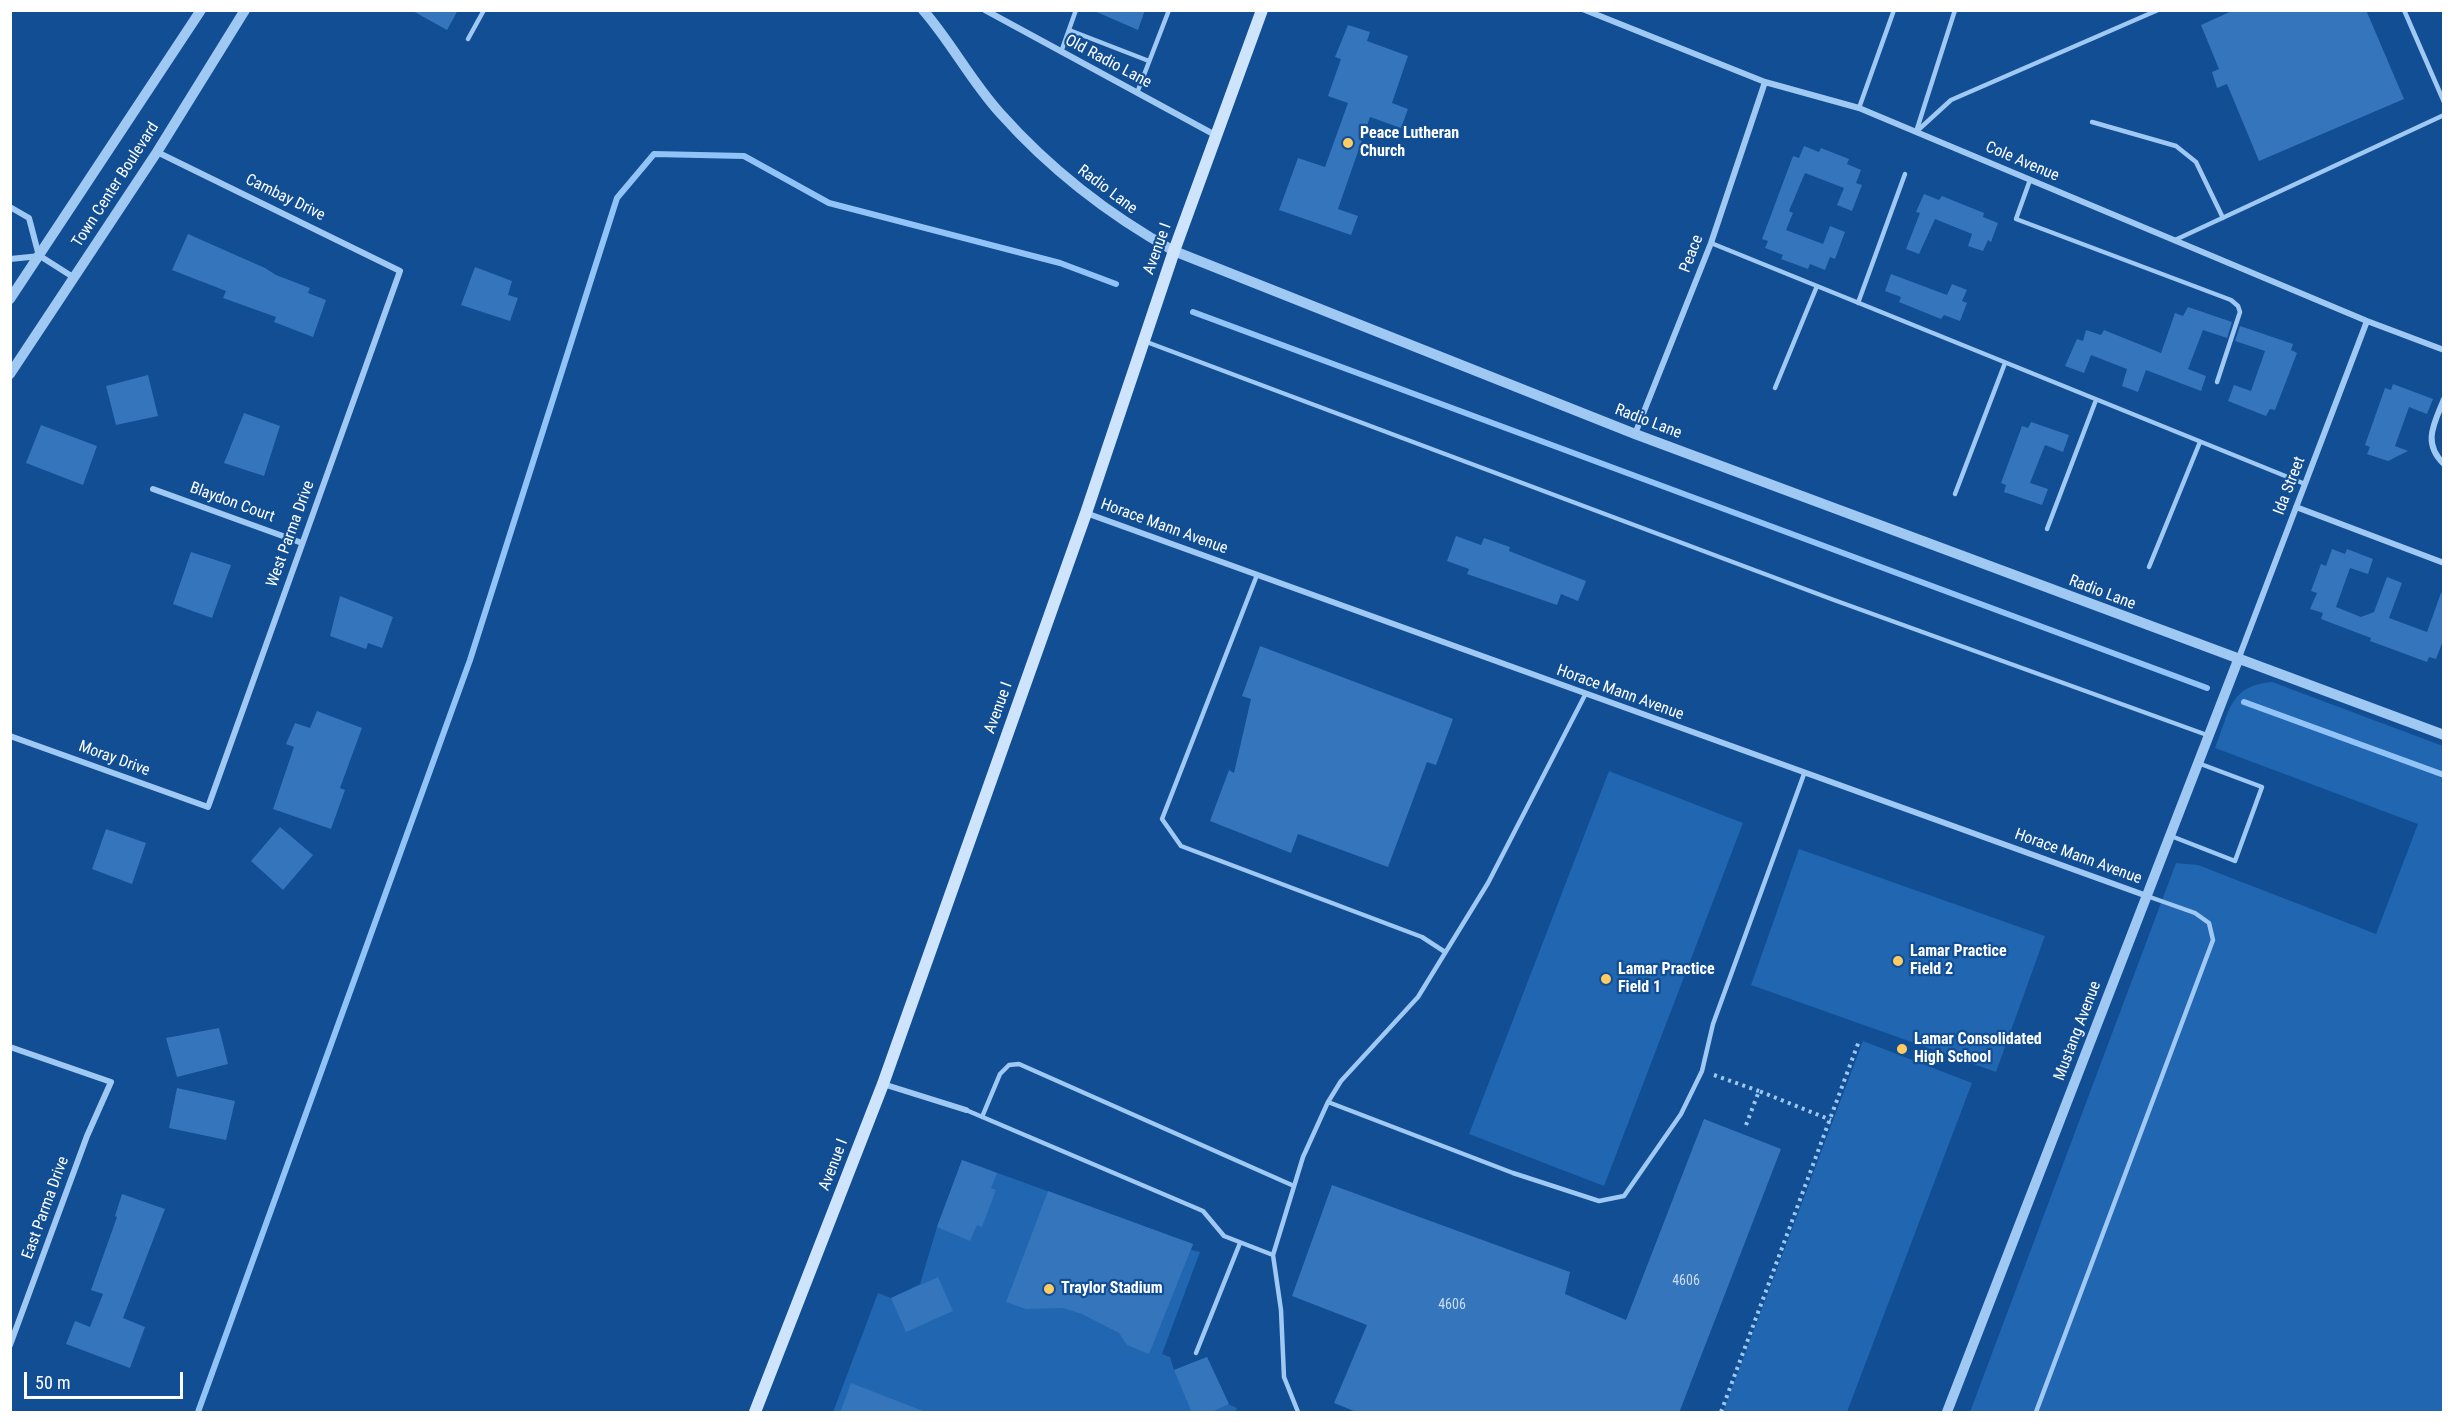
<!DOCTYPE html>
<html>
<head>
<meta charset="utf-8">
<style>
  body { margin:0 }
  #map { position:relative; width:2454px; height:1423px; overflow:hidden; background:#114e94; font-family:"Roboto Condensed",sans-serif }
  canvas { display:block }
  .frame { position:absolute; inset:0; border:12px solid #fff; pointer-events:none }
  .scale { position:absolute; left:24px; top:1372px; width:159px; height:27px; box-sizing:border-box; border:3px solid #fff; border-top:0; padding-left:8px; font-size:18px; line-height:21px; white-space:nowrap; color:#fff; -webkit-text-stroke:4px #114e94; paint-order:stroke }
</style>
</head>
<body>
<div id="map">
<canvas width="2454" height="1423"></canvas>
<div class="frame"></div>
<div class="scale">50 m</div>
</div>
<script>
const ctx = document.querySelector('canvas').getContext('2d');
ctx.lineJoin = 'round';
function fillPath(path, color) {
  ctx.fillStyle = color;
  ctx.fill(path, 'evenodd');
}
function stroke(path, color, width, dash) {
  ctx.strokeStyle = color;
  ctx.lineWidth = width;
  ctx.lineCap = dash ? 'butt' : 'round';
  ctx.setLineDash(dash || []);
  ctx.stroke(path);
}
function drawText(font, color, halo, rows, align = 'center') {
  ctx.font = font + ' "Roboto Condensed",sans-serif';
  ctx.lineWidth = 4.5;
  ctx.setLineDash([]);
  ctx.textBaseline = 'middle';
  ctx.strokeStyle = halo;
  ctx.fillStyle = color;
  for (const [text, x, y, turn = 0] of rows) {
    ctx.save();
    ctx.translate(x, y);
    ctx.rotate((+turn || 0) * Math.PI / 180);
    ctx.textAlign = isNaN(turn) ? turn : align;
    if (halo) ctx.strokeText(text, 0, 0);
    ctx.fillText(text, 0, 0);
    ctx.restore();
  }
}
fillPath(new Path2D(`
  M2272,682L2443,746V1412H1970L2176,863L2198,865L2376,934L2418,824L2215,748C2230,712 2228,686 2272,682Z
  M1609,771L1743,823L1604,1186L1469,1134Z
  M1799,849L2045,936L1996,1072L1751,985Z
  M1863,1041L1972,1083L1847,1412H1723Z
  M962,1160L1193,1244L1191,1250L1200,1252L1162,1354L1170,1357L1174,1370L1207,1357L1228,1404L1237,1408L1235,1412H833L878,1293L891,1298L920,1284L937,1227Z`), '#2066b1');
stroke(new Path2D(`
  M1193,312L2207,688
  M2244,702L2444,775
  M198,1412L470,660L617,198L654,154L744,156L829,203L1060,263L1116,284`), '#91c3f7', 6);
fillPath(new Path2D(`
  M411,10H458L447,30Z
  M1092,10H1145L1138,30Z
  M2234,10H2366L2404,99L2259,161L2227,84L2217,88L2212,72L2219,69L2201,25Z
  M1348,25L1370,32L1367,41L1408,56L1392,103L1408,109L1401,128L1370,117L1338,209L1358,216L1351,235L1279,210L1298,158L1325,167L1348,103L1328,96L1341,59L1335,57Z
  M1804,146L1819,152L1821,148L1849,159L1847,164L1861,170L1856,183L1862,185L1852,211L1837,205L1844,188L1805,173L1789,211L1793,213L1786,230L1823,244L1830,226L1845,232L1835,259L1830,257L1825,270L1810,264L1808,269L1781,259L1783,255L1765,248L1768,241L1762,239L1793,156L1799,158Z
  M1924,194L1939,200L1942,196L1984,213L1983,217L1998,223L1991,242L1988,240L1983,251L1968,246L1972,234L1935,219L1919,254L1906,249L1920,213L1916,212Z
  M188,234L265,268L276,275L310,288L308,293L326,300L313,337L274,322L276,317L223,298L226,291L172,270Z
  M475,267L512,281L508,295L518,298L510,321L461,305Z
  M1891,274L1947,295L1952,284L1967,290L1962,301L1967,303L1960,321L1944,315L1941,319L1899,302L1901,297L1885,291Z
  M2188,307L2232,322L2227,338L2203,330L2188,369L2206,376L2201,391L2146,370L2138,392L2122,386L2127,369L2091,355L2084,373L2065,366L2077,339L2083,341L2086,330L2101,335L2104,330L2161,353L2175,313L2183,316Z
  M2240,326L2293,344L2291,350L2297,353L2275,410L2270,409L2266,416L2228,401L2234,385L2251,391L2265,351L2235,341Z
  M148,375L158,416L116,425L106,386Z
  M2393,384L2433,399L2427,414L2409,407L2395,446L2408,451L2388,461L2367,454L2370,447L2365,445L2385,388L2391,390Z
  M244,413L280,426L264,476L224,463Z
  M2031,422L2069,435L2063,452L2045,445L2030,483L2048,489L2042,505L2004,492L2006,485L2001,483L2022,426L2028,428Z
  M41,425L97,446L83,485L26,463Z
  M1456,536L1481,545L1484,538L1510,547L1509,551L1586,581L1578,601L1561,594L1557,605L1467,574L1469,569L1447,561Z
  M2332,549L2345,554L2347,549L2373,559L2368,574L2350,568L2336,607L2361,617L2374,612L2387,577L2402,583L2389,618L2427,632L2441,593L2444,594V638L2436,659L2429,657L2427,662L2370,641L2371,638L2321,619L2323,613L2310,609L2317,593L2311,591L2321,564L2326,566Z
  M191,552L231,565L212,618L173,604Z
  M340,596L393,617L382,648L368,643L366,649L330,636Z
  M1260,646L1453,719L1436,765L1427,762L1388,867L1298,834L1291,853L1210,821L1229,770L1234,773L1251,699L1242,696Z
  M317,711L362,728L340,788L345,790L331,829L273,809L294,747L286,744L295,723L310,728Z
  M280,827L313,855L283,890L251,861Z
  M106,829L146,843L132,884L92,869Z
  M219,1028L228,1064L177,1077L166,1038Z
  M177,1088L235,1101L226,1140L169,1128Z
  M1704,1119L1781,1149L1679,1413H1359L1334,1403L1367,1325L1292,1296L1332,1185L1570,1272L1565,1294L1626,1320Z
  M962,1160L997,1173L991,1188L996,1190L982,1227L977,1225L970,1241L937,1227Z
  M1048,1191L1193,1244L1149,1354L1127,1345L1119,1333L1082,1314L1063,1308L1026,1309L1006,1302Z
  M122,1194L165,1209L123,1318L145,1327L130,1368L66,1344L75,1321L90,1327L103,1294L91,1290L117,1217L115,1216Z
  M938,1277L953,1311L906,1332L891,1298Z
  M1207,1357L1229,1404L1210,1413H1192L1174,1370Z
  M851,1383L923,1411V1413H840Z`), '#3575bb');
stroke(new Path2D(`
  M1714,1075L1759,1091
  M1746,1125L1759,1091L1831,1120
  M1721,1412L1859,1041`), '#9fc8f3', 4, [3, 4.5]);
stroke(new Path2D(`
  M2404,10L2444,102
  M1069,30L1149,61
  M468,39L484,10
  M1061,52L1076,10
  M1137,93L1169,10
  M1859,108L1894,10
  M2092,122L2176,146L2196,162L2223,218
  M1916,132L1951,100L2158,10
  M1916,132L1955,10
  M2030,180L2016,219L2231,300L2238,306L2240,312L2217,382
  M2175,240L2444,115
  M1711,243L2305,484
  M1858,303L1905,174
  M1144,341L1834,600L2207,735
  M1775,388L1817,286
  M1955,494L2005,363
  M2047,529L2096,400
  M2149,567L2200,442
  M1257,575L1162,819L1181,846L1422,937L1445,952
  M2171,836L2235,861L2262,787L2198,763
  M1328,1102L1513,1173L1599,1201L1624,1196L1681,1114L1702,1071L1713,1024L1804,774
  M966,1110L1203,1211L1224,1236L1273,1255
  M982,1117L1000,1074L1009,1065L1019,1064L1294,1186
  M1196,1353L1240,1243
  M1298,1412L1284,1377L1281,1310L1273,1255L1303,1157L1328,1102L1341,1081L1418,997L1488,883L1585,695
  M2036,1412L2213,940L2209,923L2195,913L2147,896`), '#9fc8f3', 4.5);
stroke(new Path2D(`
  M985,10L1217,136
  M1585,10L1765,82L1859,108L2367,321L2444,350
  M10,207L29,218L39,256
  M10,259L40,256L73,277
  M2444,399C2434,424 2422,443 2444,464
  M1635,434L1711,243L1765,82
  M153,489L302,543
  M2296,507L2444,563
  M1086,513L2147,896
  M2238,660L2367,321
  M10,736L208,807L400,271L157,152
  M10,1047L111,1082L87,1136L10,1345
  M883,1084L966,1110`), '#9fc8f3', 6);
stroke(new Path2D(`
  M923,10C951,42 971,81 1000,113C1050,169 1109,215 1174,251L1635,434L2444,735
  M10,299L201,10
  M10,374L157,152L245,10
  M1947,1412L2238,660`), '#9fc8f3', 10);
stroke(new Path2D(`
  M755,1412L883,1084L1086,513L1174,251L1262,10`), '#cee4fd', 12);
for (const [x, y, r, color] of [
  [1348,143,6,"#ffcc61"],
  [1898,961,6,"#ffcc61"],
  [1606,979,6,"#ffcc61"],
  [1902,1049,6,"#ffcc61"],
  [1049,1289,6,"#ffcc61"]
]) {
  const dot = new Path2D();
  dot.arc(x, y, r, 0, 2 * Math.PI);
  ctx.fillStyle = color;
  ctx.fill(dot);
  stroke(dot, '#114e94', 2);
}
drawText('14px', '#ccdcee', null, [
  ["4606",1686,1281],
  ["4606",1452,1305]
]);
drawText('16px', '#fff', '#114e94', [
  ["Old Radio Lane",1108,62,28],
  ["Cole Avenue",2022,162,23],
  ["Town Center Boulevard",116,185,-57],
  ["Radio Lane",1107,190,37],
  ["Cambay Drive",285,198,26],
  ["Avenue I",1158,249,-70],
  ["Peace",1692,254,-69],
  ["Radio Lane",1648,422,21],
  ["Ida Street",2290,486,-69],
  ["Blaydon Court",232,503,20],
  ["Horace Mann Avenue",1164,527,20],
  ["West Parma Drive",291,534,-70],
  ["Radio Lane",2102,593,21],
  ["Horace Mann Avenue",1620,693,20],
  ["Avenue I",999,708,-70],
  ["Moray Drive",114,759,20],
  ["Horace Mann Avenue",2078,857,20],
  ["Mustang Avenue",2078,1031,-69],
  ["Avenue I",834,1165,-69],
  ["East Parma Drive",46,1208,-70]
]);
drawText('bold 16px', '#fff', '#114e94', [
  ["Peace Lutheran",1360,134],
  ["Church",1360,152],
  ["Lamar Practice",1910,952],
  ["Field 2",1910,970],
  ["Lamar Practice",1618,970],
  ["Field 1",1618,988],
  ["Lamar Consolidated",1914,1040],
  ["High School",1914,1058],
  ["Traylor Stadium",1061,1289]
], 'left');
</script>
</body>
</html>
